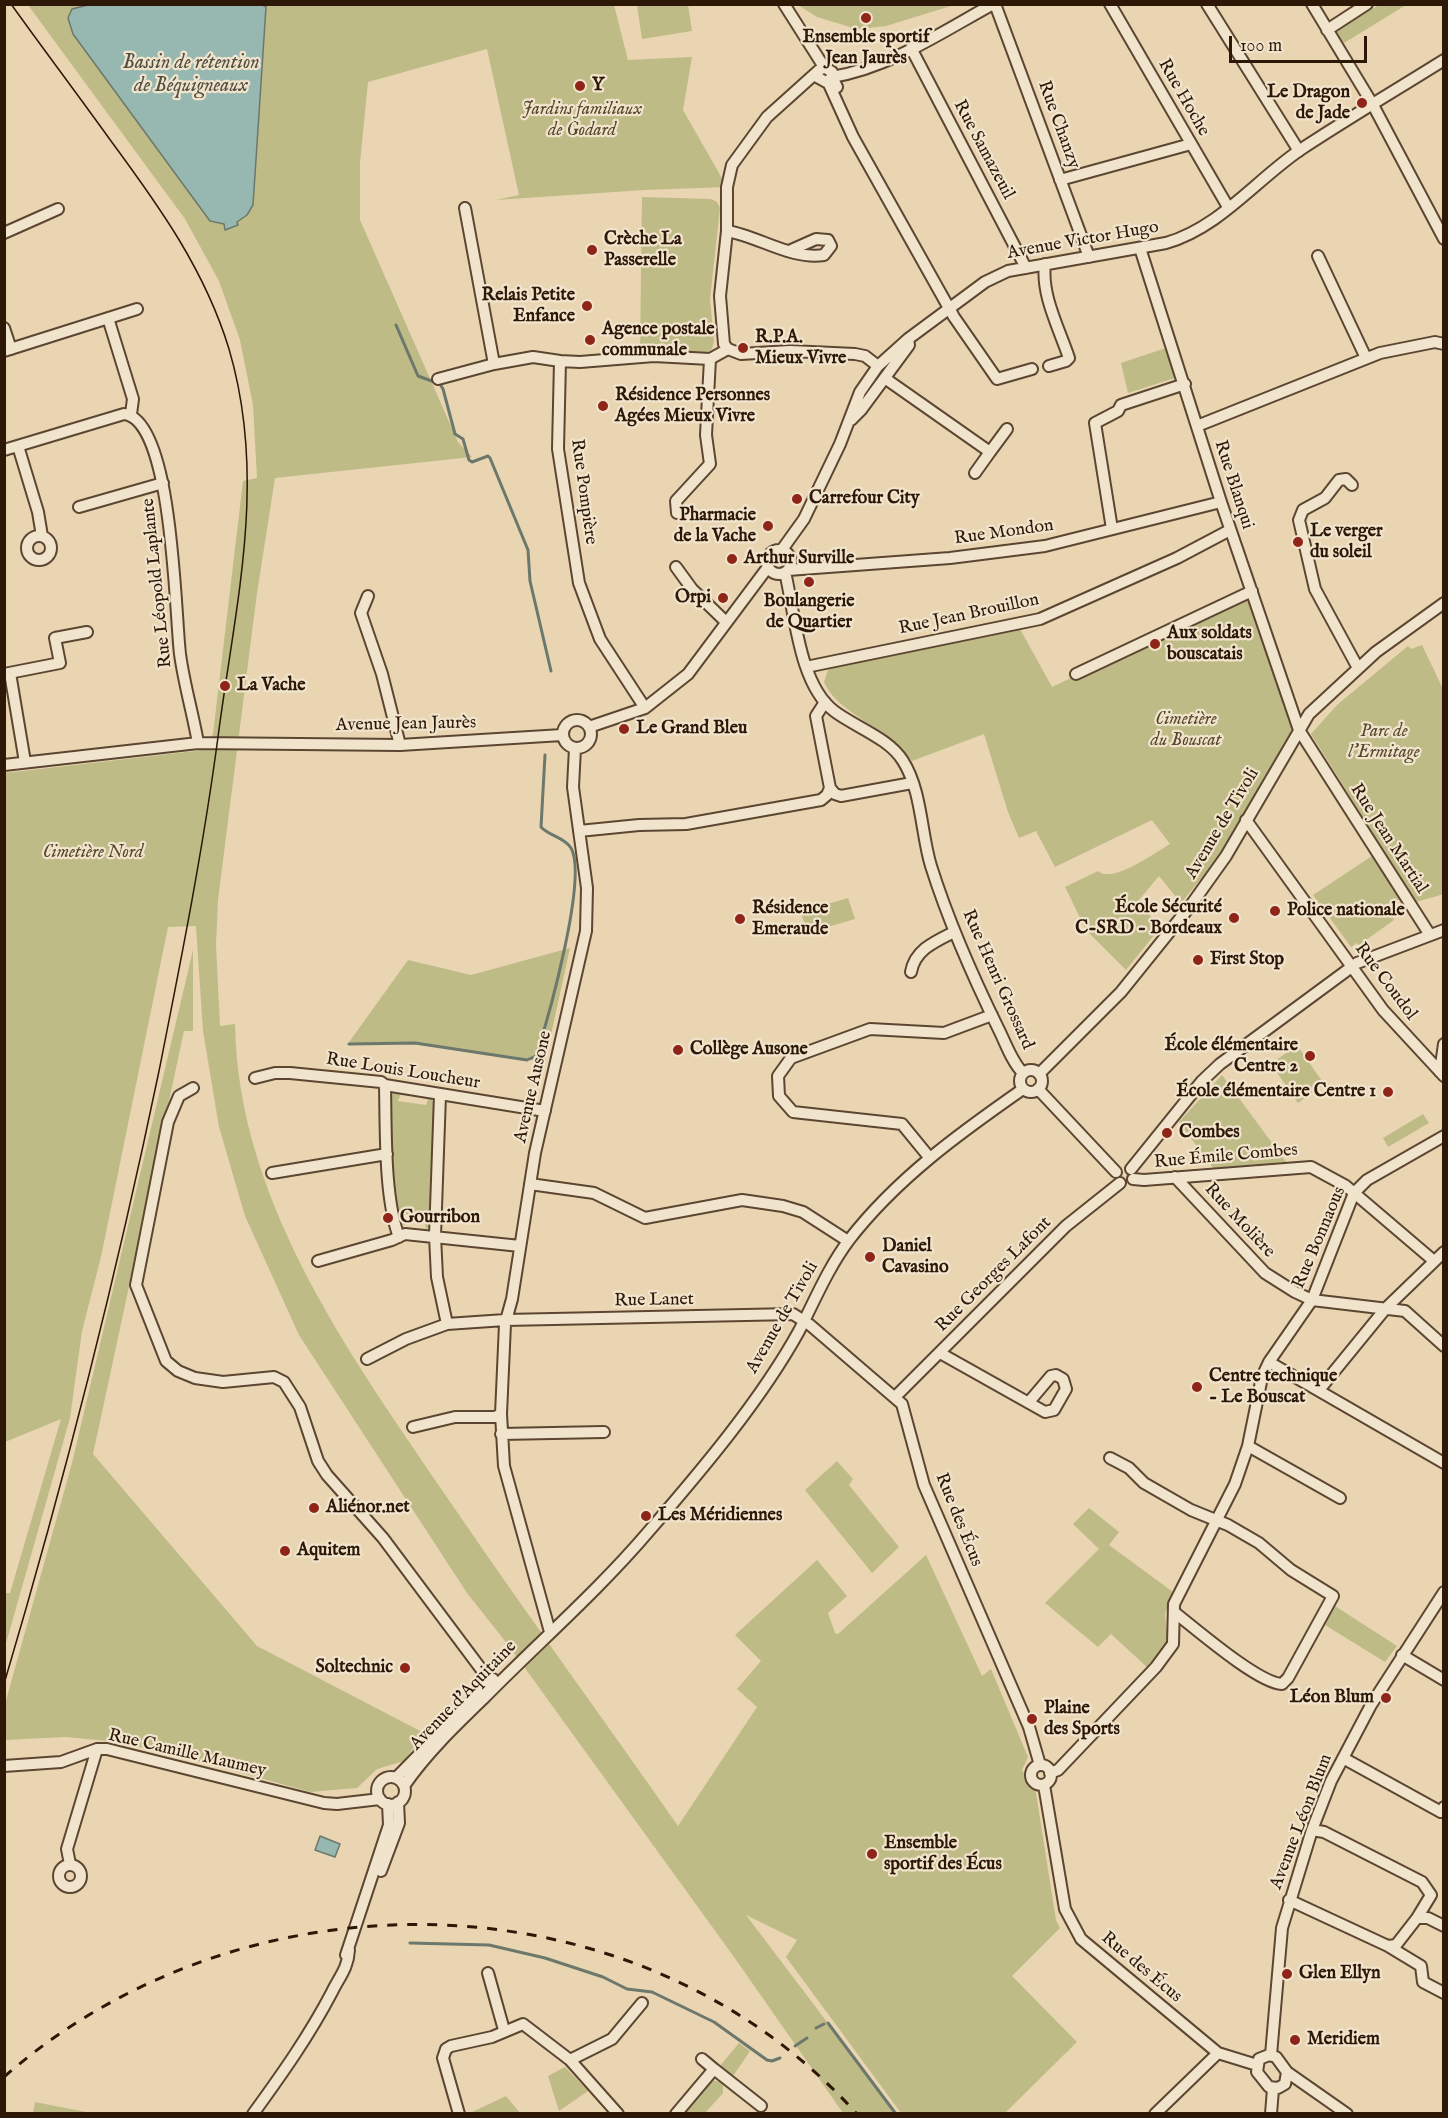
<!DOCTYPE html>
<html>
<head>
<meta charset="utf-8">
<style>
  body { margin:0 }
  #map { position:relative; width:1448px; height:2118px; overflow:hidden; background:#e9d5b2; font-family:"IM FELL English",serif }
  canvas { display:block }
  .frame { position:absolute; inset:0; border:6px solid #2d1706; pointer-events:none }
  .scale { position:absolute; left:1229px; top:36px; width:138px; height:27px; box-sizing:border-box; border:3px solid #2d1706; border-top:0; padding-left:8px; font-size:18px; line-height:21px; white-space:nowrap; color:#2d1706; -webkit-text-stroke:4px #f1e4cd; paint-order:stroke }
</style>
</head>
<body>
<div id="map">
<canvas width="1448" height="2118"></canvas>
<div class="frame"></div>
<div class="scale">100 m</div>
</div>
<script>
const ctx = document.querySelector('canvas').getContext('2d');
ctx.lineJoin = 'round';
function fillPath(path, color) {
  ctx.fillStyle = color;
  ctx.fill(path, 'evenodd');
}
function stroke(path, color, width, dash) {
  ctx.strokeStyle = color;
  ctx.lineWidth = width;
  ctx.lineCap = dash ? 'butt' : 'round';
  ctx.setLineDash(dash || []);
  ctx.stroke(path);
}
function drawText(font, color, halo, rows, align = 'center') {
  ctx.font = font + ' "IM FELL English",serif';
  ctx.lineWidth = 4.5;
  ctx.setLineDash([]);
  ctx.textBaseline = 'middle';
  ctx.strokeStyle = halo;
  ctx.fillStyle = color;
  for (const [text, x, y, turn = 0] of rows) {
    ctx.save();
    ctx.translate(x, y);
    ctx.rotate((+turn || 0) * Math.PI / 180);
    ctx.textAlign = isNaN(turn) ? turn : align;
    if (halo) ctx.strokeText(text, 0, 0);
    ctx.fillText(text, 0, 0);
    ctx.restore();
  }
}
fillPath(new Path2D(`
  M1380,4L1406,5L1344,43L1336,31Z
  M28,5H614L628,60L692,57L683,110L727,187L644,190L496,200L519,195L487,49L368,82L360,163V220L458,442L472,457L275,478L257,593L218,900L216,945L220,1026L235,1024C238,1207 357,1364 455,1509C528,1616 604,1720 678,1826L757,1707L737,1689L761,1661L735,1635L817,1560L847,1596L828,1613L835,1633L838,1634L926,1555L982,1676L991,1669L1028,1757L1022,1770L1036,1793L1056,1920L1060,1928L1012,1976L1077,2042L1005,2113H901L786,1957L797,1940L746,1915L896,2113H843L734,1957L509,1646L467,1593L299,1335L245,1216L219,1127L203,1031L196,926L168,927L101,1257L82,1331L70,1418L5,1647V1593H10L61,1419L5,1442V773L204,750L213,734L243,481L257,478L253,405L240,340L219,281L185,219Z
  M637,5H688L692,31L642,39Z
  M798,5H954L886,26L851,30L850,27L817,17Z
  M642,197L711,199L717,202L720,208L710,299L714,341L712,349L706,353L640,351Z
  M1166,348L1175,378L1128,393L1121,363Z
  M1252,591L1299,730L1207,885L1200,880L1181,903L1159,876L1138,901L1160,928L1126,970L1086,930L1065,887L1098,871C1112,884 1155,853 1170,844L1152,820L1055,867L1036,831L1019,838L1008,812L984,734L912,761C890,728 837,714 824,682L828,670L833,667L1020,629L1052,687Z
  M1422,645L1443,689L1444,894L1416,902L1311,734L1337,705L1408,646L1411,649Z
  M1372,856L1399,899L1386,909L1394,920L1359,945L1357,943L1351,947L1313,895Z
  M848,898L855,919L807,933L801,912Z
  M570,948L545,1062L414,1044L347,1045L408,960L471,975Z
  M193,950V1031H184L93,1454L257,1646L424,1733L404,1761L377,1769L357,1788L310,1792L184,1757L117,1742L66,1737L5,1740V1704L72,1463Z
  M1297,1045L1324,1084L1298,1103L1271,1064Z
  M1222,1075L1286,1162L1213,1168L1179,1122Z
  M395,1091L401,1093L398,1101L426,1105L429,1097L434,1103L431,1226L426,1229L423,1215L403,1214L405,1226L397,1219L389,1099Z
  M1423,1114L1429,1123L1388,1147L1383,1138Z
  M837,1461L853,1479L849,1485L899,1547L872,1573L805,1490Z
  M1089,1508L1119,1532L1109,1545L1173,1592L1165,1614L1168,1644L1148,1668L1111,1634L1098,1647L1045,1603L1099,1549L1073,1524Z
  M1335,1606L1397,1646L1385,1662L1325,1625Z
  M739,2043L750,2051L733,2076L720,2066Z
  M565,2067L588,2091L559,2111L548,2076Z
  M712,2080L723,2083V2093L705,2113L684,2114Z
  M506,2096L520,2113H470Z
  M35,2102L91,2113H33Z`), '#bebb87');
const water = new Path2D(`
  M261,4L266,7L253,205L247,215L237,222L238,225L225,230L224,224L210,221L73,34L68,18L72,9L88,5Z
  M320,1836L340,1844L335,1857L315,1850Z`);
fillPath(water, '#97b8b0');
stroke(water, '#6d786c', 1.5);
stroke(new Path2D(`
  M396,325L418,376L440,384L443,389L455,434L463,439L469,460L472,462L488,456L490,458L528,550L530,581L551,671
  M349,1044L415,1043L527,1060L536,1056C548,1019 588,878 571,848C564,837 549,836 541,827L545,755
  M410,1943L489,1945L545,1958L603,1977L627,1989L652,1992L714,2022L767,2060L772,2061L780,2058
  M828,2023L896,2114
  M816,2028L824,2024
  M795,2046L807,2038`), '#6d786c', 3);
const minor = new Path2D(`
  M784,4L824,67L832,72L831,79L826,82L817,77L818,71L824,67
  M995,4L1089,257
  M1110,4L1228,207
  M1207,4L1299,151
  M1312,4L1373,105L1444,239
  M1327,30L1367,4
  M911,48L1026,268
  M828,82L853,137L954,317L997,379L1032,369
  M837,87L832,77C889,68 942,32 993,4
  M1060,180L1191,144
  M465,208L494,364L533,357L560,361
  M727,231C758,236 791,260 824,255L831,246L828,240L816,239L789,251
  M4,233L58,209
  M1140,248L1221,502L1299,730L1430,935
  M1318,256L1366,358
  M1045,264C1041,295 1059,328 1069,358L1066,361L1049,366
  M108,318L133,399L131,414
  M4,328L11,349
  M728,349L724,344L720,296L727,231V187L732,165L767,117L817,72
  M728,349L741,354L790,351L855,354L865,356L878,366
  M4,351L137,309
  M438,379L494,364
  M886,379L990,452L1007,429
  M851,420L861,410L909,345L908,339
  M1197,426L1380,353L1435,342L1444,344
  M18,446L38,512L42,536
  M4,450L124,414C173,419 175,613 180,654C184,684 193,714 198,743
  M975,473L990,452
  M1352,485L1346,479L1339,480L1325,498L1303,510L1299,520L1315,589L1358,668
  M79,507L163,483
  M677,513L676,501L710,464L706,435L710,359
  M1112,529L1095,423L1118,411L1121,405L1185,384
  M27 548a12 12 0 1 1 24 0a12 12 0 1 1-24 0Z
  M767 562a12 12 0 1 1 24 0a12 12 0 1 1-24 0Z
  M781,551L804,519L840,444L860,392L878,366L908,339L985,282L1008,271L1166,243C1219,228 1256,180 1300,150C1347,119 1396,90 1444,60
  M676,567L692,589L726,622
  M788,570L950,558L1045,546L1221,502
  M785,572C795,614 799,684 834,711C855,727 889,738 903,761C922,791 921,834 931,866C949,923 973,977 999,1030C1006,1044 1012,1062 1023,1073
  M368,596L361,613L382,674L400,745
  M806,667L1040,619L1177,558L1230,530
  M10,673L25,762
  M4,674L60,663L55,638L87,632
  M1076,674L1252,591
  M645,708L600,639L579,583L558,449L560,361L580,362L654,356L710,359L728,349
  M563 734a14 14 0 1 1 28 0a14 14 0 1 1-28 0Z
  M589,727L645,708L688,674L768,567
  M4,765L198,743L400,745L562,735
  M830,788L835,794L841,796L912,783
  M1246,820L1383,1010L1444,1076
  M579,831L639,825L686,824L821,800L827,795L830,788L816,716L825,702
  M911,972C915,950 934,942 954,932
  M1020 1081a11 11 0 1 1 22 0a11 11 0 1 1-22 0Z
  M1440,1072L1444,1044
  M1039,1074L1121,992L1191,905L1226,856L1309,714L1376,652L1444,603
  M255,1078L275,1073H290L381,1082L385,1085L545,1111
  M385,1085C386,1127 384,1198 399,1237
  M193,1088L179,1096L168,1122L136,1285L166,1361L178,1371L195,1378L223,1382L274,1377L284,1382L300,1407L318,1461L327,1475L383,1538L490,1681V1691
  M1038,1089L1116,1172
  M440,1095L435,1236L437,1277L447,1324
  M929,1157L902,1124L793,1112L779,1096L778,1076L791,1058L870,1029L944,1033L992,1015
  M1131,1169L1202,1081L1220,1064L1357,963L1444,930
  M272,1173L387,1154
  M1175,1177L1265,1273L1295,1292L1312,1300L1405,1311L1444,1346
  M1133,1179L1144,1180L1311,1167L1346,1186L1434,1261
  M530,1184L594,1193L645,1218L742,1200L783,1206L803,1212L848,1241
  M318,1261L392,1240L405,1234L520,1246
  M940,1353L1045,1412L1054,1410L1066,1389L1063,1379L1056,1375L1051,1376L1029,1402
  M367,1359L406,1339L447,1324L505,1320L793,1314L810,1325L902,1404L924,1485L1029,1727L1040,1765
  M1269,1362L1444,1463
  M1319,1390L1386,1308L1444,1252
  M895,1397L1066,1226L1120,1183
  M413,1427L455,1417H495L501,1414
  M501,1434L604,1432
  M1248,1446L1340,1498
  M1110,1458L1129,1468L1144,1483L1191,1510L1228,1525L1259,1543L1291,1570L1333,1596L1288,1678L1282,1684C1258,1683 1196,1629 1174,1612
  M550,1632L504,1466L501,1414L505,1324L512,1299L535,1153L586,931L587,888L573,787L575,748
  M1402,1655L1444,1680
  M1343,1758L1441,1812L1444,1807
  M1031 1775a10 10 0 1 1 20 0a10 10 0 1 1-20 0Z
  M4,1766L61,1762L97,1749H107L324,1803L337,1804L380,1799
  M1050,1773L1058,1770L1156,1667L1173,1644L1174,1604L1235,1484L1248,1446L1262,1377L1269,1362L1312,1300L1354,1193L1367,1180L1444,1136
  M377 1791a14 14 0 1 1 28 0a14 14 0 1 1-28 0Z
  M396,1778L493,1679
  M1044,1785L1065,1909L1081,1939L1218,2053L1257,2065
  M404,1786C426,1754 455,1726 483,1699C538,1643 598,1591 649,1531C701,1471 761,1400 799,1331C815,1300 828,1268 849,1240C897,1178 960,1133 1023,1089
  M70,1864L67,1849L97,1749
  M59 1876a11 11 0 1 1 22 0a11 11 0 1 1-22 0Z
  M381,1871L399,1823L398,1802
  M1289,1900L1388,1946L1396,1945L1417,1918L1431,1895L1422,1882L1324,1832L1312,1830
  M1417,1918H1428L1444,1926
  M1388,1946L1421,1966L1423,1982L1444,1993
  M346,1955L389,1825L388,1804
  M488,1973L504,2030
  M1269,2055L1276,2057L1287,2072L1285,2084L1278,2088L1269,2087L1257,2072L1259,2059Z
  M1271,2055L1282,1928L1312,1830L1331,1781L1371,1705L1444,1592
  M702,2059L714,2069
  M570,2060L618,2114
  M1287,2072L1347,2114
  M253,2114C282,2074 309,2036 332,1992C340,1976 348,1968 349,1950
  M459,2114L443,2058L446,2049L451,2046L492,2037L523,2024L570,2060L612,2039L642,2003
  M676,2114L714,2069L761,2106
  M1155,2114L1218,2053
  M1271,2114L1273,2089`);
stroke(minor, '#5c4631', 14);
stroke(minor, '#f1e4cd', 10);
stroke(new Path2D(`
  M4,1684C64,1482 116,1278 159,1071C181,960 203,850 218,737C235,605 268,481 229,349C205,270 159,206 111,141C78,95 44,50 11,4`), '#2d1706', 1.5);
stroke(new Path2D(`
  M4,2077C246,1865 638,1871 857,2114`), '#2d1706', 3, [10, 10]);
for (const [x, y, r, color] of [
  [866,18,6,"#8f2418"],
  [580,86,6,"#8f2418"],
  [1362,103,6,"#8f2418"],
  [592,250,6,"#8f2418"],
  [587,306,6,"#8f2418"],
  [590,340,6,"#8f2418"],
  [743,348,6,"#8f2418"],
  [603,406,6,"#8f2418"],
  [797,499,6,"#8f2418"],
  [768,526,6,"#8f2418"],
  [1298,542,6,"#8f2418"],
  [732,559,6,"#8f2418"],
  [809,582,6,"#8f2418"],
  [723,598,6,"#8f2418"],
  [1155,644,6,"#8f2418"],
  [225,686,6,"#8f2418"],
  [624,729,6,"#8f2418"],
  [1275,911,6,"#8f2418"],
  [1234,918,6,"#8f2418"],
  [740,919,6,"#8f2418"],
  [1198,960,6,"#8f2418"],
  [678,1050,6,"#8f2418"],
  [1310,1056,6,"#8f2418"],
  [1388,1092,6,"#8f2418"],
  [1167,1133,6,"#8f2418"],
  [388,1218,6,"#8f2418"],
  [870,1257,6,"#8f2418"],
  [1197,1387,6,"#8f2418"],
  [314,1508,6,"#8f2418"],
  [646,1516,6,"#8f2418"],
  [285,1551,6,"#8f2418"],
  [405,1668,6,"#8f2418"],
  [1386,1698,6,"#8f2418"],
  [1032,1719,6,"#8f2418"],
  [872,1854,6,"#8f2418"],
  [1287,1974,6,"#8f2418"],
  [1295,2040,6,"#8f2418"]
]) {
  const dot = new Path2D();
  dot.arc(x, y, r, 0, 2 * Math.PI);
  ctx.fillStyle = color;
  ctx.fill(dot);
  stroke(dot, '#f1e4cd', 2);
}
drawText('bold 18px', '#2d1706', '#f1e4cd', [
  ["Ensemble sportif",866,38,"center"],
  ["Jean Jaurès",866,59,"center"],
  ["Y",592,86],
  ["Le Dragon",1350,93,"right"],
  ["de Jade",1350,114,"right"],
  ["Crèche La",604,240],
  ["Passerelle",604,261],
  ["Relais Petite",575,296,"right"],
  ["Enfance",575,317,"right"],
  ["Agence postale",602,330],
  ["communale",602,351],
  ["R.P.A.",755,338],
  ["Mieux Vivre",755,359],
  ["Résidence Personnes",615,396],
  ["Agées Mieux Vivre",615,417],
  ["Carrefour City",809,499],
  ["Pharmacie",756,516,"right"],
  ["de la Vache",756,537,"right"],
  ["Le verger",1310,532],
  ["du soleil",1310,553],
  ["Arthur Surville",744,559],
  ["Orpi",711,598,"right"],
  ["Boulangerie",809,602,"center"],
  ["de Quartier",809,623,"center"],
  ["Aux soldats",1167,634],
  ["bouscatais",1167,655],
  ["La Vache",237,686],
  ["Le Grand Bleu",636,729],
  ["École Sécurité",1222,908,"right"],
  ["C-SRD - Bordeaux",1222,929,"right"],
  ["Résidence",752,909],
  ["Emeraude",752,930],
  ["Police nationale",1287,911],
  ["First Stop",1210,960],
  ["École élémentaire",1298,1046,"right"],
  ["Centre 2",1298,1067,"right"],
  ["Collège Ausone",690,1050],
  ["École élémentaire Centre 1",1376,1092,"right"],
  ["Combes",1179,1133],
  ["Gourribon",400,1218],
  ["Daniel",882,1247],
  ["Cavasino",882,1268],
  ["Centre technique",1209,1377],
  ["- Le Bouscat",1209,1398],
  ["Aliénor.net",326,1508],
  ["Les Méridiennes",658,1516],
  ["Aquitem",297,1551],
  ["Soltechnic",393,1668,"right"],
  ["Léon Blum",1374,1698,"right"],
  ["Plaine",1044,1709],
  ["des Sports",1044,1730],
  ["Ensemble",884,1844],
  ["sportif des Écus",884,1865],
  ["Glen Ellyn",1299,1974],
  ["Meridiem",1307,2040]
], 'left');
drawText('18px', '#2d1706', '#f1e4cd', [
  ["Rue Hoche",1183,98,60],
  ["Rue Chanzy",1058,125,70],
  ["Rue Samazeuil",983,150,62],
  ["Avenue Victor Hugo",1083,241,-10],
  ["Rue Blanqui",1233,485,72],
  ["Rue Pompière",583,492,82],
  ["Rue Mondon",1004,533,-8],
  ["Rue Léopold Laplante",158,583,-96],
  ["Rue Jean Brouillon",969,615,-12],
  ["Avenue Jean Jaurès",406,725,-1],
  ["Avenue de Tivoli",1223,824,-59],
  ["Rue Jean Martial",1388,839,57],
  ["Rue Henri Grossard",997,980,66],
  ["Rue Coudol",1385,982,53],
  ["Rue Louis Loucheur",403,1072,9],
  ["Avenue Ausone",534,1087,-77],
  ["Rue Émile Combes",1226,1157,-5],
  ["Rue Molière",1239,1221,47],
  ["Rue Bonnaous",1320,1238,-67],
  ["Rue Georges Lafont",994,1275,-45],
  ["Rue Lanet",654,1301,-1],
  ["Avenue de Tivoli",783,1318,-60],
  ["Rue des Écus",958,1520,68],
  ["Avenue d'Aquitaine",464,1696,-46],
  ["Rue Camille Maumey",187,1754,13],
  ["Avenue Léon Blum",1302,1822,-69],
  ["Rue des Écus",1141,1968,40]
]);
drawText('italic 18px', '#58482d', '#f1e4cd', [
  ["Jardins familiaux",582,110],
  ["de Godard",582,131],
  ["Cimetière",1186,720],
  ["du Bouscat",1186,741],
  ["Parc de",1384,732],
  ["l'Ermitage",1384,753],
  ["Cimetière Nord",93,853]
]);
drawText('italic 20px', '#524f42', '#f1e4cd', [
  ["Bassin de rétention",191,64],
  ["de Béquigneaux",191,87]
]);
</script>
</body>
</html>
